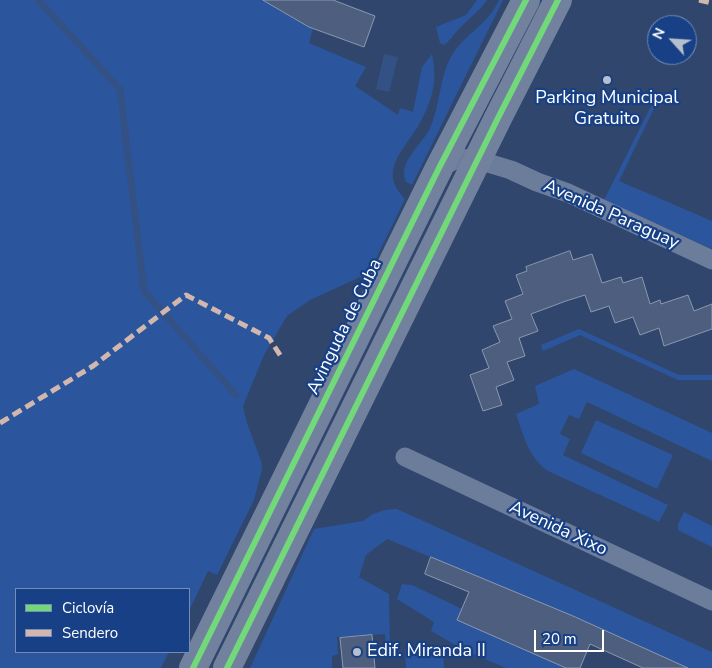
<!DOCTYPE html>
<html>
<head>
<meta charset="utf-8">
<style>
  body { margin:0 }
  #map { position:relative; width:712px; height:668px; overflow:hidden; background:#30466d; font-family:"Nunito Sans",sans-serif }
  canvas { display:block }
  .legend { position:absolute; left:15px; top:588px; width:175px; height:65px; box-sizing:border-box; background:#174086; border:1px solid #748cb6; margin:0; padding:6px 9px; list-style:none; font-size:15px; color:#fff }
  .legend li { display:flex; align-items:center; gap:10px; height:25px }
  .legend b { width:25px; border:1px solid #748cb6 }
  .north { position:absolute; left:647px; top:15px; width:50px; height:50px; box-sizing:border-box; background:#174086; border:1px solid #748cb6; border-radius:50%; rotate:296deg; font-size:14px; font-weight:700; line-height:20px; text-align:center; color:#fff }
  .north::after { content:''; display:block; margin:auto; width:18px; height:22px; background:#b7becc; clip-path:polygon(50% 0,100% 100%,50% 72%,0 100%) }
  .scale { position:absolute; left:534px; top:630px; width:70px; height:22px; box-sizing:border-box; border:2px solid #fff; border-top:0; padding-left:6px; font-size:15px; line-height:18px; white-space:nowrap; color:#fff; -webkit-text-stroke:4px #174086; paint-order:stroke }
</style>
</head>
<body>
<div id="map">
<canvas width="712" height="668"></canvas>
<ul class="legend">
<li><b style="height:6px;background:#71d979"></b>Ciclovía</li>
<li><b style="height:6px;background:#d1b7ad"></b>Sendero</li>
</ul>
<div class="north">N</div>
<div class="scale">20 m</div>
</div>
<script>
const ctx = document.querySelector('canvas').getContext('2d');
ctx.lineJoin = 'round';
function fillPath(path, color) {
  ctx.fillStyle = color;
  ctx.fill(path, 'evenodd');
}
function stroke(path, color, width, dash) {
  ctx.strokeStyle = color;
  ctx.lineWidth = width;
  ctx.lineCap = dash ? 'butt' : 'round';
  ctx.setLineDash(dash || []);
  ctx.stroke(path);
}
function drawText(font, color, halo, rows, align = 'center') {
  ctx.font = font + ' "Nunito Sans",sans-serif';
  ctx.lineWidth = 4.5;
  ctx.setLineDash([]);
  ctx.textBaseline = 'middle';
  ctx.strokeStyle = halo;
  ctx.fillStyle = color;
  for (const [text, x, y, turn = 0] of rows) {
    ctx.save();
    ctx.translate(x, y);
    ctx.rotate((+turn || 0) * Math.PI / 180);
    ctx.textAlign = isNaN(turn) ? turn : align;
    if (halo) ctx.strokeText(text, 0, 0);
    ctx.fillText(text, 0, 0);
    ctx.restore();
  }
}
fillPath(new Path2D(`
  M0,0H273L271,5L291,16L314,25L309,43L366,67L355,86L398,115L400,108L413,112L422,67L432,54C435,69 436,84 430,100C426,112 420,124 413,134C397,157 381,175 405,199L369,273L310,300L287,316L264,355L243,406L247,423L261,461L262,469L254,500L217,575L208,571L189,611V589H16V652H169L161,668H0Z
  M477,0H487C479,12 468,19 458,30C453,35 450,41 444,45L440,43L436,27L466,15Z
  M499,0H503L412,185L406,182C397,162 422,145 430,128C441,104 439,74 454,52C468,32 489,23 499,0Z
  M657,94L659,98L619,181L712,221V249L604,200Z
  M579,329L679,375H712V380H678L580,335L543,351L541,345Z
  M574,369L712,433V461L587,402L579,419L569,415L560,434L570,439L563,455L668,505L659,522L548,471C528,457 524,436 516,414L539,404L535,386Z
  M596,420L673,455L657,489L581,453Z
  M397,509L712,652V668H688L573,616L387,539L366,555L359,577L389,594L390,651H386L385,634L337,637L338,654L332,656V668H250L314,529L363,521L373,514L385,510Z
  M684,512L712,526V547L678,530V524Z
  M402,584L412,585L462,609L458,620L566,668H506L466,651L431,631L434,622L397,599Z
  M443,647L444,668H406L405,650Z`), '#2b569d');
fillPath(new Path2D(`
  M384,54L398,57L389,92L376,89Z`), '#345185');
stroke(new Path2D(`
  M38,0L120,89L144,291L236,395`), '#345185', 7);
const building = new Path2D(`
  M263,0H333L375,16L364,47L309,27Z
  M570,251L573,260L592,254L602,283L621,277L623,283L642,277L650,304L660,300L661,304L688,295L694,311L712,304V329L664,346L659,328L640,335L633,317L615,323L609,306L591,312L585,295L566,301L531,314L538,331L519,338L525,356L507,362L514,380L496,387L502,405L483,411L470,375L489,368L482,350L500,342L493,326L512,319L505,301L523,294L516,275L527,271L526,267Z
  M431,557L573,616L688,668H643L590,644L580,668H566L457,620L469,592L425,574Z
  M372,635L375,668H343L340,638Z`);
fillPath(building, '#4d5e7e');
stroke(building, '#8b98b1', 1);
stroke(new Path2D(`
  M439,168L459,158L478,160L511,170L537,182L568,193L712,260
  M405,457L712,601`), '#6c7d9b', 19);
stroke(new Path2D(`
  M193,668L439,168L526,0
  M227,668L498,118L558,0`), '#72829e', 28);
stroke(new Path2D(`
  M699,0L712,3
  M0,423L93,366L186,295L269,338L282,358`), '#d1b7ad', 5, [10, 5]);
stroke(new Path2D(`
  M193,668L439,168L526,0
  M227,668L498,118L558,0`), '#71d979', 6);
for (const [x, y, r, color] of [
  [607,80,5,"#b7becc"],
  [357,652,5,"#b7becc"]
]) {
  const dot = new Path2D();
  dot.arc(x, y, r, 0, 2 * Math.PI);
  ctx.fillStyle = color;
  ctx.fill(dot);
  stroke(dot, '#174086', 2);
}
drawText('18px', '#fff', '#174086', [
  ["Parking Municipal",607,99],
  ["Gratuito",607,120],
  ["Edif. Miranda II",367,652,"left"]
]);
drawText('18px', '#fff', '#174086', [
  ["Avenida Paraguay",611,215,24],
  ["Avinguda de Cuba",345,327,-64],
  ["Avenida Xixo",558,529,25]
]);
</script>
</body>
</html>
